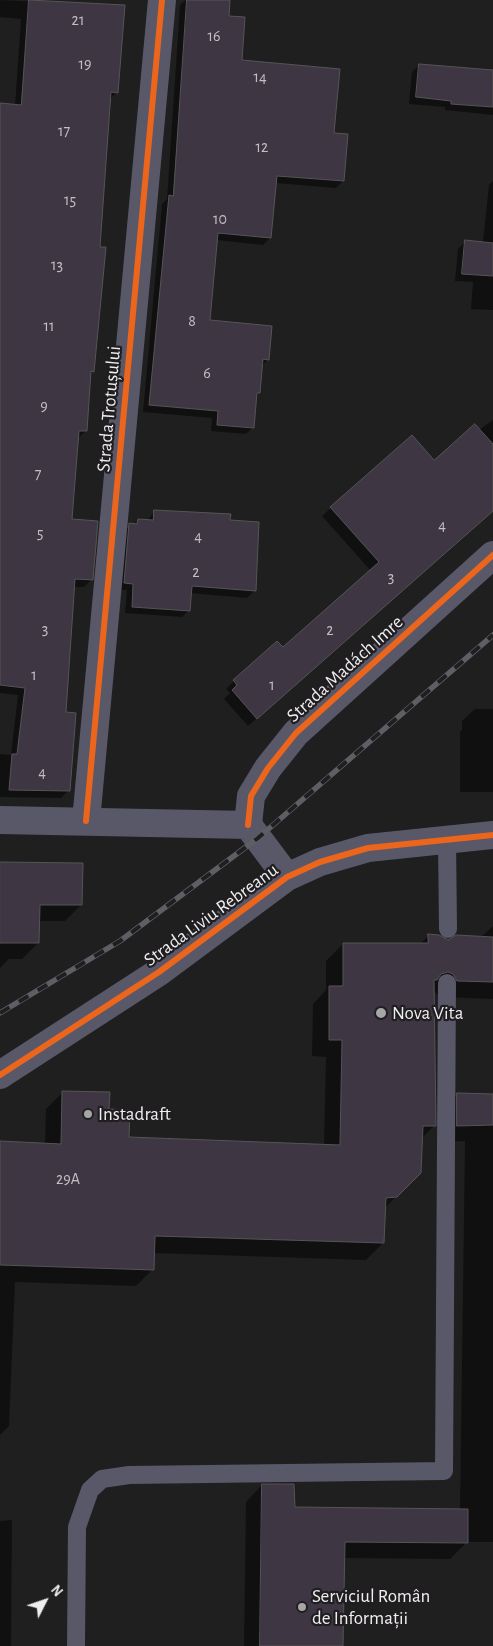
<!DOCTYPE html>
<html>
<head>
<meta charset="utf-8">
<style>
  body { margin:0 }
  #map { position:relative; width:493px; height:1646px; overflow:hidden; background:#1f1f1f; font-family:"Alegreya Sans",sans-serif }
  canvas { display:block }
  .north { position:absolute; left:20px; top:1576px; width:50px; height:50px; -webkit-text-stroke:4px #201e20; paint-order:stroke; rotate:49deg; font-size:14px; font-weight:700; line-height:20px; text-align:center; color:#efeeef }
  .north::after { content:''; display:block; margin:auto; width:18px; height:22px; background:#efeeef; clip-path:polygon(50% 0,100% 100%,50% 72%,0 100%) }
</style>
</head>
<body>
<div id="map">
<canvas width="493" height="1646"></canvas>
<div class="north">N</div>
</div>
<script>
const ctx = document.querySelector('canvas').getContext('2d');
ctx.lineJoin = 'round';
function fillPath(path, color) {
  ctx.fillStyle = color;
  ctx.fill(path, 'evenodd');
}
function stroke(path, color, width, dash) {
  ctx.strokeStyle = color;
  ctx.lineWidth = width;
  ctx.lineCap = dash ? 'butt' : 'round';
  ctx.setLineDash(dash || []);
  ctx.stroke(path);
}
function drawText(font, color, halo, rows, align = 'center') {
  ctx.font = font + ' "Alegreya Sans",sans-serif';
  ctx.lineWidth = 4.5;
  ctx.setLineDash([]);
  ctx.textBaseline = 'middle';
  ctx.strokeStyle = halo;
  ctx.fillStyle = color;
  for (const [text, x, y, turn = 0] of rows) {
    ctx.save();
    ctx.translate(x, y);
    ctx.rotate((+turn || 0) * Math.PI / 180);
    ctx.textAlign = isNaN(turn) ? turn : align;
    if (halo) ctx.strokeText(text, 0, 0);
    ctx.fillText(text, 0, 0);
    ctx.restore();
  }
}
fillPath(new Path2D(`
  M0,0L123,6L117,92L109,100L93,371L90,374L86,431L77,439L71,520L91,580L84,587H73L64,713L68,791L61,798L0,797V754L11,755L18,695L0,693V105L15,106L21,19L0,17Z
  M186,0H209L227,17L241,61L332,134L343,181L336,188L275,183L270,238L263,245L216,240L209,321L268,359L262,366L253,427L246,434L211,431L212,418L143,412L162,204L167,199L180,5Z
  M419,65L493,72V115L445,110V107L409,104L412,72Z
  M493,181V310L471,309L473,282L455,281L458,249L465,242L481,243L483,241L489,185Z
  M493,420V510L248,726L224,699L230,693L226,689L234,681L283,648L371,571L322,516L411,436L434,462Z
  M154,512L254,591L247,598L190,593L189,610L182,617L125,613L127,590H117L123,532L138,520L147,521Z
  M475,709H493V792H460V732L462,730V721Z
  M0,863L81,905L65,921H38V943L22,959H9L0,968Z
  M493,926V999L440,997L432,989L434,1126L421,1139L420,1172L384,1209L383,1243L366,1260L154,1253L153,1269L136,1286L15,1282L9,1426L0,1435V1142L45,1144L46,1109L63,1092L108,1110L127,1138L324,1145L326,1057L312,1056L313,1004L326,990V961L343,944H420L428,936L448,941L481,937Z
  M457,1094L493,1095V1542H467L450,1559L344,1558L342,1646H244L246,1502L262,1485L293,1508L460,1510L465,1141L440,1142L441,1111Z
  M12,1520L11,1646H0V1521Z`), '#0007');
const building = new Path2D(`
  M29,0L125,5L118,93L111,92L100,247H106L94,372L91,371L87,431H79L72,519L98,521L93,580L75,579L66,712L76,713L70,791L9,790L12,754H17L25,688L0,685V103L21,105Z
  M187,0H230L229,16L245,17L242,60L340,69L334,133L348,134L344,181L277,176L271,238L218,233L210,320L272,326L269,360L263,359L260,393H257L254,428L217,425L218,411L149,405L169,195L173,196Z
  M419,64L493,70V107L451,104V101L416,97Z
  M465,240L493,243V276L462,274Z
  M475,424L493,444V511L257,719L232,690L237,685L233,680L277,641L283,647L379,562L330,507L412,435L434,460Z
  M154,510L231,514L230,520L259,522L256,591L192,586L190,611L132,607L133,584L124,583L129,523L137,524L138,519L153,520Z
  M0,862L83,863L82,905H40L39,943H0Z
  M428,934L439,935L448,940L456,935L493,937V982L457,981L453,974L448,972L441,974L437,980H434L436,1126H423L421,1173L397,1197L386,1198L384,1243L155,1236L154,1270L0,1265V1141L61,1144L62,1091L110,1092L109,1109L130,1110L129,1137L340,1145L342,1040H329V986H343V943H428Z
  M457,1093L493,1094V1125L457,1126Z
  M262,1484H294L295,1507L468,1509V1543L345,1542L343,1646H260Z`);
fillPath(building, '#3f3643');
stroke(building, '#555', 1);
stroke(new Path2D(`
  M447,839L448,929
  M76,1646L77,1527L90,1490L102,1479L129,1475L444,1471L447,983`), '#595868', 18);
stroke(new Path2D(`
  M86,821L162,0`), '#595868', 28);
stroke(new Path2D(`
  M0,820L248,825
  M248,825L251,796L268,768L296,733L493,555
  M248,825L287,877
  M0,1075L159,972L287,877L320,862L368,848L493,835`), '#595868', 28);
const rail = new Path2D(`
  M0,1013L120,941L258,838L493,635`);
stroke(rail, '#5e5e65', 5.5);
stroke(rail, '#201e20', 4, [11]);
stroke(new Path2D(`
  M86,821L162,0
  M248,825L251,796L268,768L296,733L493,555
  M0,1075L159,972L287,877L320,862L368,848L493,835`), '#eb651d', 6);
for (const [x, y, r, color] of [
  [381,1013,6,"#a6a6a6"],
  [88,1114,5,"#a6a6a6"],
  [302,1607,5,"#a6a6a6"]
]) {
  const dot = new Path2D();
  dot.arc(x, y, r, 0, 2 * Math.PI);
  ctx.fillStyle = color;
  ctx.fill(dot);
  stroke(dot, '#201e20', 2);
}
drawText('16px', '#c3c0c4', null, [
  ["21",78,20],
  ["16",214,36],
  ["19",85,64],
  ["14",260,77],
  ["17",64,131],
  ["12",262,147],
  ["15",70,200],
  ["10",220,219],
  ["13",57,265],
  ["8",192,321],
  ["11",49,326],
  ["6",207,373],
  ["9",44,406],
  ["7",38,474],
  ["4",442,525],
  ["5",40,533],
  ["4",198,536],
  ["2",196,572],
  ["3",391,577],
  ["3",45,629],
  ["2",330,630],
  ["1",34,675],
  ["1",272,685],
  ["4",42,772],
  ["29A",68,1179]
]);
drawText('19px', '#efeeef', '#201e20', [
  ["Strada Trotușului",109,409,-85],
  ["Strada Madách Imre",345,669,-42],
  ["Strada Liviu Rebreanu",211,915,-36]
]);
drawText('19px', '#efeeef', '#201e20', [
  ["Nova Vita",392,1013],
  ["Instadraft",98,1114],
  ["Serviciul Român",312,1596],
  ["de Informații",312,1618]
], 'left');
</script>
</body>
</html>
